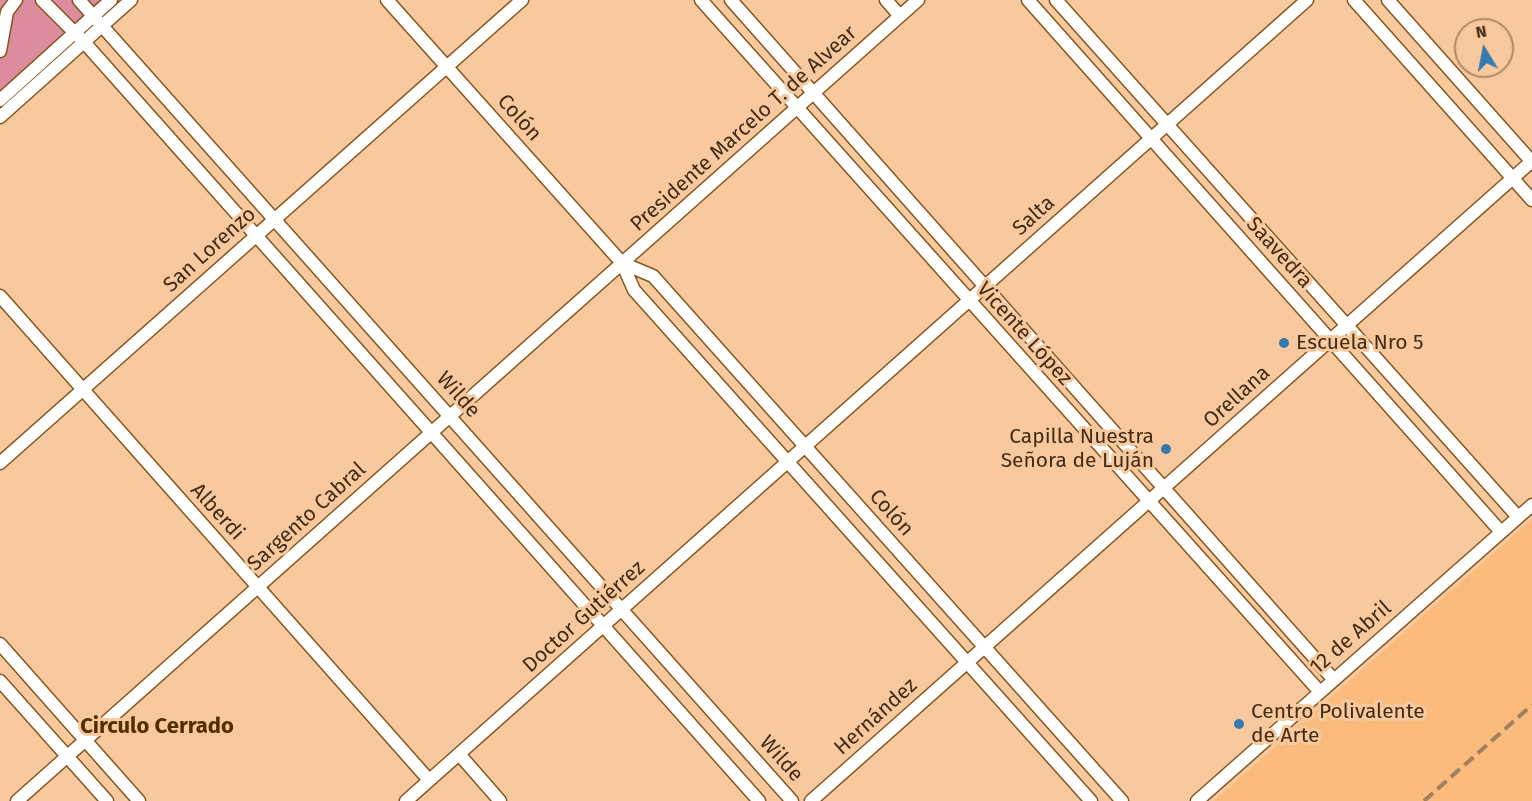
<!DOCTYPE html>
<html>
<head>
<meta charset="utf-8">
<style>
  body { margin:0 }
  #map { position:relative; width:1532px; height:801px; overflow:hidden; background:#f8c99e; font-family:"Fira Sans",sans-serif }
  canvas { display:block }
  .north { position:absolute; left:1454px; top:18px; width:60px; height:60px; box-sizing:border-box; background:#f8c99e; border:2px solid #b08a68; border-radius:50%; rotate:350deg; font-size:16px; font-weight:700; line-height:24px; text-align:center; color:#432c16 }
  .north::after { content:''; display:block; margin:auto; width:21px; height:27px; background:#347aaf; clip-path:polygon(50% 0,100% 100%,50% 72%,0 100%) }
</style>
</head>
<body>
<div id="map">
<canvas width="1532" height="801"></canvas>
<div class="north">N</div>
</div>
<script>
const ctx = document.querySelector('canvas').getContext('2d');
ctx.lineJoin = 'round';
function fillPath(path, color) {
  ctx.fillStyle = color;
  ctx.fill(path, 'evenodd');
}
function stroke(path, color, width, dash) {
  ctx.strokeStyle = color;
  ctx.lineWidth = width;
  ctx.lineCap = dash ? 'butt' : 'round';
  ctx.setLineDash(dash || []);
  ctx.stroke(path);
}
function drawText(font, color, halo, rows, align = 'center') {
  ctx.font = font + ' "Fira Sans",sans-serif';
  ctx.lineWidth = 6;
  ctx.setLineDash([]);
  ctx.textBaseline = 'middle';
  ctx.strokeStyle = halo;
  ctx.fillStyle = color;
  for (const [text, x, y, turn = 0] of rows) {
    ctx.save();
    ctx.translate(x, y);
    ctx.rotate((+turn || 0) * Math.PI / 180);
    ctx.textAlign = isNaN(turn) ? turn : align;
    if (halo) ctx.strokeText(text, 0, 0);
    ctx.fillText(text, 0, 0);
    ctx.restore();
  }
}
fillPath(new Path2D(`
  M1532,519V801H1214Z`), '#fabb7d');
fillPath(new Path2D(`
  M0,0H102L0,91Z`), '#dd8b9e');
const minor = new Path2D(`
  M42,0L84,42L759,801
  M79,0L792,801
  M387,0L622,263L634,290L1091,801
  M701,0L1320,692
  M731,0L1334,680
  M886,0L900,16
  M1028,0L1501,532
  M1056,0L1518,517
  M1354,0L1532,200
  M1388,0L1532,162
  M0,51L7,12L16,0
  M0,100L111,0
  M0,117L131,0
  M622,263L653,276L1122,801
  M0,296L429,780
  M0,463L522,0
  M0,644L139,801
  M0,681L107,801
  M459,754L500,801
  M17,801L918,0
  M406,801L1307,0
  M811,801L1532,161
  M1197,801L1532,505`);
stroke(minor, '#87551b', 15);
stroke(minor, '#fff', 12);
stroke(new Path2D(`
  M1424,801L1532,705`), '#a37f5e', 4, [12, 6]);
for (const [x, y, r, color] of [
  [1284,343,6,"#347aaf"],
  [1166,449,6,"#347aaf"],
  [1239,724,6,"#347aaf"]
]) {
  const dot = new Path2D();
  dot.arc(x, y, r, 0, 2 * Math.PI);
  ctx.fillStyle = color;
  ctx.fill(dot);
  stroke(dot, '#f8c99e', 2);
}
drawText('21px', '#432c16', '#f8c99e', [
  ["Colón",519,118,48],
  ["Presidente Marcelo T. de Alvear",744,129,-42],
  ["Salta",1034,216,-42],
  ["San Lorenzo",210,250,-42],
  ["Saavedra",1279,253,48],
  ["Vicente López",1024,334,48],
  ["Wilde",458,395,48],
  ["Orellana",1237,397,-42],
  ["Alberdi",217,512,48],
  ["Colón",891,513,48],
  ["Sargento Cabral",307,517,-42],
  ["Doctor Gutiérrez",584,617,-42],
  ["12 de Abril",1351,638,-41],
  ["Hernández",876,717,-42],
  ["Wilde",781,759,48]
]);
drawText('21px', '#432c16', '#f8c99e', [
  ["Escuela Nro 5",1296,343],
  ["Capilla Nuestra",1154,437,"right"],
  ["Señora de Luján",1154,461,"right"],
  ["Centro Polivalente",1251,712],
  ["de Arte",1251,736]
], 'left');
drawText('bold 22px', '#532e00', '#f8c99e', [
  ["Circulo Cerrado",157,727]
]);
</script>
</body>
</html>
